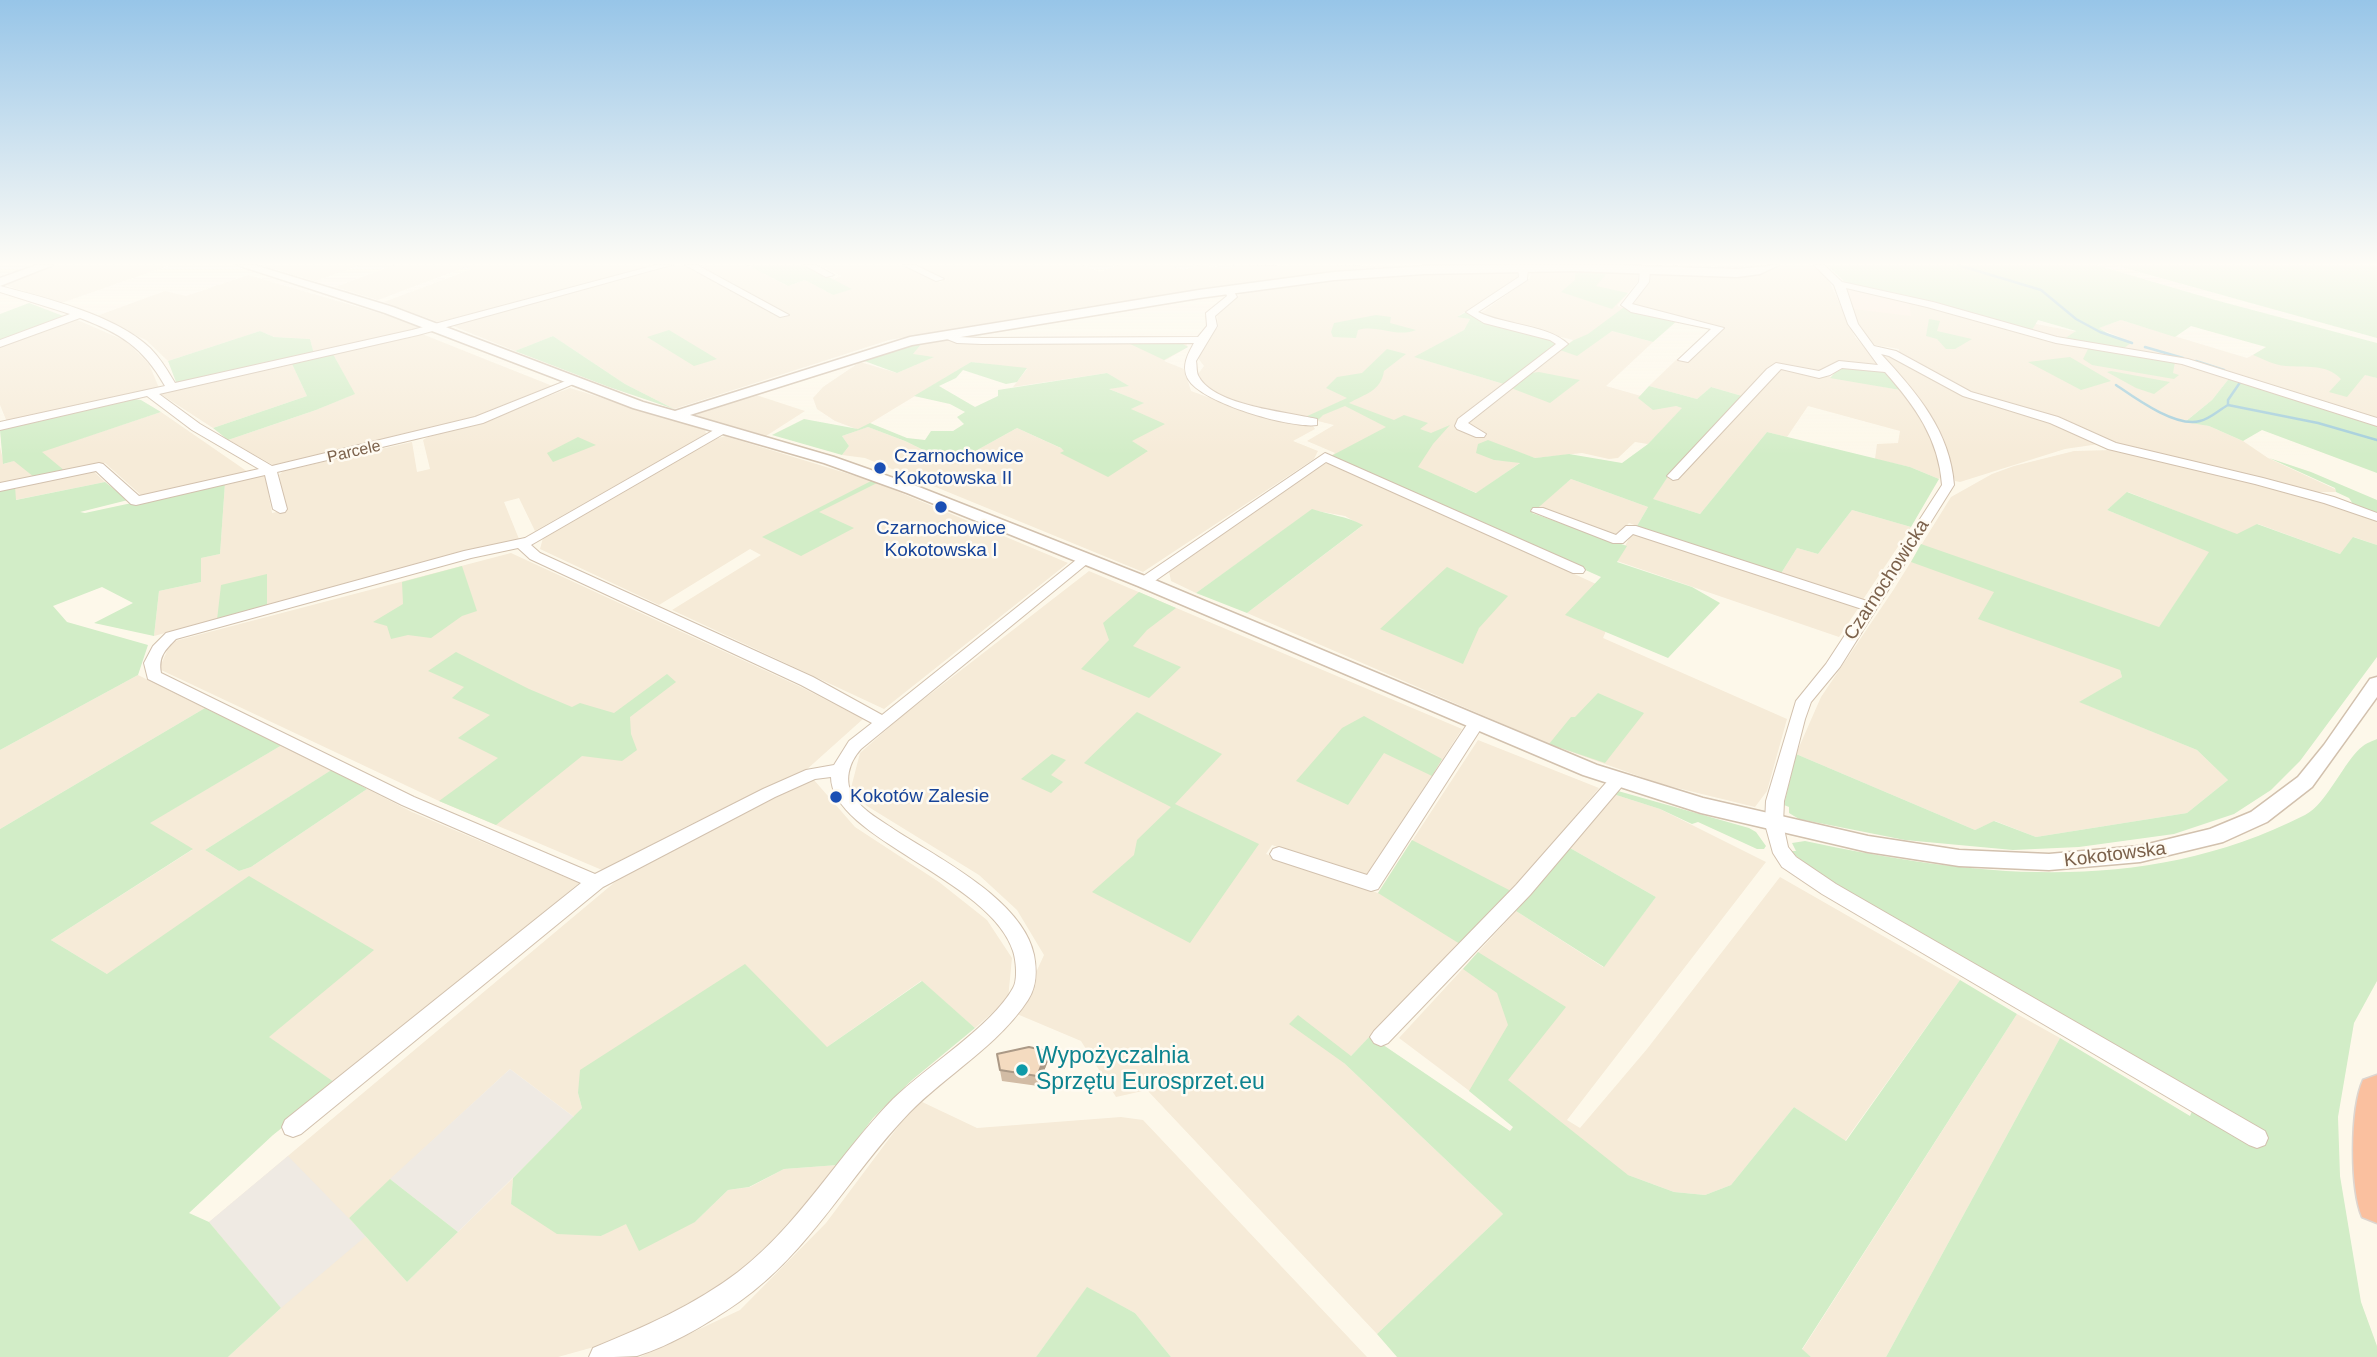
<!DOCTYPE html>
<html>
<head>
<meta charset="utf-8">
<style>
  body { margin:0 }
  canvas { display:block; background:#fdf8ea }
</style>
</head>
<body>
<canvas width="2377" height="1357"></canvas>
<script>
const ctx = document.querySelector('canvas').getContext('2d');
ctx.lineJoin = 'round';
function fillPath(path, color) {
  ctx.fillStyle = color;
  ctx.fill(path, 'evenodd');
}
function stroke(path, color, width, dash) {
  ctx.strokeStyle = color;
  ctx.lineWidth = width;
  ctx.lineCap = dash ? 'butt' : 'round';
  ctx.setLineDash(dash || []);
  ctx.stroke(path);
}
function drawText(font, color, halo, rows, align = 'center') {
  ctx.font = font + ' Helvetica,sans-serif';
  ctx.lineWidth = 5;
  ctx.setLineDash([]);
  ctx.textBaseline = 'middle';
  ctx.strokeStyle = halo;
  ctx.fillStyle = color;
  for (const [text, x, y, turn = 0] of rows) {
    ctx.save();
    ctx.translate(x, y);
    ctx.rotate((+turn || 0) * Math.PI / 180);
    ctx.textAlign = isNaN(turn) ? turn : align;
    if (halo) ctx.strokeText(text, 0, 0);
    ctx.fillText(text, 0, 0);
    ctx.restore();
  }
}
fillPath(new Path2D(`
  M55,265H171L61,303L5,285L6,283Z
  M261,265H360L315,281Z
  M394,265H663L438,322L384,302L472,269L466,267L378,300L335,287Z
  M674,265H683L780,318L789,315L700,265H747L788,286L805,280L833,295L834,279L841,276L819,265H903L940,282L946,279L915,265H1083L1100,272L1118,265H1167L1184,270L1198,265L1228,268L1235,265L1413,266L1352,269L1070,309L889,340L674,409L625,384L553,336L515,351L448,324Z
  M1778,265H1814L1829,281L1855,337L1873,357L1878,367L1818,372L1775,363L1742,396L1711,387L1697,399L1649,386L1677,359L1688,361L1723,328L1639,309L1633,305L1643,289L1650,271L1756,273Z
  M1516,270L1519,276L1510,285L1458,316L1470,319L1464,330L1415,357L1507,385L1456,423L1462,430L1466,423L1573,340L1488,318L1481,313L1530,278L1531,270L1640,271L1638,281L1617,306L1636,311L1612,331L1653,342L1606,386L1683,408L1648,444L1635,442L1618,458L1609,459L1582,453L1535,458L1520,453L1494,460L1521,462L1477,493L1417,468L1331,456L1335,453L1307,441L1334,425L1228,399L1213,393L1200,382L1198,374L1204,366L1195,354L1218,327L1217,315L1244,291L1365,274Z
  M248,275L386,315L421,328L314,354L310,339L274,337L260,331L168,361L146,340L94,317L165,291L186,296Z
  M1846,288L2131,342L2098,328L2121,320L2247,358L2267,347L2377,378V419L2231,376L2212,400L2186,421L2209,426L2243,441L2268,458L2335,489L2336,492H2308L2111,444L1967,392L1898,353L1899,349L1870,344L1859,327Z
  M75,319L126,341L149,364L159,388L7,422L0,405V346Z
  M422,334L555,387L475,418L429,432L273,465L228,440L316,410L354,394L333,354Z
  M939,338L967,343H1186L1188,347L1164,361L1184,369L1191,391L1229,405L1312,424L1315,429L1293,441L1318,451L1314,459L1143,572L865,458L842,455L849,446L842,436L859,430L835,421L817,409L813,398L823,387L860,362L897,373L933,357L912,355L923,342ZM971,362L1027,369L1013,387L1107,373L1128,386L1107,388L1143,403L1131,409V441L1148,451L1065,450L1017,428L952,464L905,441L868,427L859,430Z
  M1884,353L1934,380L2044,419L2099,444L2065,449L1960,482L1955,481L1944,439L1932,419L1881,355Z
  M292,364L307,396L213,428L159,393Z
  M1782,368L1900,390L1924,419L1944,472L1939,479L1910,467L1875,459L1877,444L1898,443L1900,431L1808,406L1787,437L1767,432L1700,514L1652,499L1669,475Z
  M570,388L705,430L706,434L535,531L519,498L504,502L519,539L154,636L159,591L201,582V558L220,554L225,483L265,474L272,513L286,510L279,475L283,471L412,442L417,472L430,469L423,440L428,437L480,422Z
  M753,394L805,411L766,436L697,416L698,412Z
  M161,412L248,472L142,496L105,463L0,485V447L4,464Z
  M725,436L875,482L1068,563L884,709L672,610L761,555L750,549L659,605L540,549L543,538L713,440Z
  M2113,450L2221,475L2354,510L2377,520V545L2354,537L2340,554L2258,524L2237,535L2128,492L2107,510L2210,552L2159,627L2120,670L2122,677L2080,702L2197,750L2228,780L2187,813L2036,837L1995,821L1975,830L1796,754L1821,697L1894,589L1951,497L1992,474L2014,466L2074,451Z
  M1334,463L1596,584L1566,615L1606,631L1603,638L1787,719L1767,791L1755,807L1661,784L1549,744L1247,613L1362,526L1345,516L1312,510L1196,593L1171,581L1169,571L1321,464Z
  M91,469L105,482L15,500V486Z
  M1571,479L1648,507L1637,526L1629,523L1618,535L1610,536L1536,508Z
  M1852,510L1911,527L1862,601L1780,575L1797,548L1818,554Z
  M1632,533L1859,607L1839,637L1617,561Z
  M511,553L801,687L863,719L805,771L685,827L602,870L439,801L159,669L171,642Z
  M1089,571L1462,729L1366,878L1272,845L1266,854L1378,893L1478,740L1599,788L1524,878L1344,1063L1503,1214L1377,1334L1147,1090L1116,1097L1081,1041L1017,1014L1044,955L1017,910L979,875L867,806L851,788L860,753L902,716Z
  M138,675L205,708L0,829V750Z
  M282,745L335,768L205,850L239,871L251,867L367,789L412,812L579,883L337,1084L268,1037L332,982L107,974L51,940L192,850L149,823Z
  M814,780L855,827L939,882L987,920L1012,958L1008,999L975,1028L921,981L827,1047L578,1093L582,1108L574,1117L510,1069L349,1218L407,1282L513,1178L511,1204L601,1236L626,1223L695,1222L728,1190L750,1187L784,1169L838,1165L795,1221L752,1261L711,1292L612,1342L558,1357H228L281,1308L209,1222L621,877L783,791Z
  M1613,794L1660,809L1766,862L1567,1120L1580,1128L1647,1049L1780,877L1960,980L1845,1141L1794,1107L1731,1185L1705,1195L1674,1192L1628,1175L1556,1156L1399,1038L1516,911L1603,967L1656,897L1570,848Z
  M2017,1014L2060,1038L1886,1357H1811L1802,1350Z
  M918,1100L977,1128L1121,1117L1143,1120L1367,1357H1171L1135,1313L1087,1288L1036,1357H640L740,1310L826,1223Z`), '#f6ebd8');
fillPath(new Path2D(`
  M1846,288L1909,301L1911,316L1853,309Z`), '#feebde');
fillPath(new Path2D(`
  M510,1069L574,1117L458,1232L390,1179Z
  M288,1156L366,1236L281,1308L209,1222Z`), '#efeae3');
fillPath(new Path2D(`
  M747,265H805L852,289L833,295L805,280L788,286Z
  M1827,265H2096L2215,300L2377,343V378L2365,375L2347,397L2329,392L2341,379C2326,363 2305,368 2286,366C2274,365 2263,359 2253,355L2266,347L2191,326L2175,337L2121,320L2099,328L2109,334L2132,342L2123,349L2064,339L2076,331L2038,320L2032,330L1856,286L1844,281Z
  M2114,265H2377V338Z
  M1575,270L1609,271L1596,286L1628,293L1612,309L1561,292L1575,280Z
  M29,303L66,317L0,342V314Z
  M1623,308L1678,320L1653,342L1612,331L1577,356L1560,350L1574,340L1588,334Z
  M1466,312L1484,323L1552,340L1555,345L1507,385L1414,357L1464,330L1470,319L1457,317Z
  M1376,315L1391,317L1390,323L1416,330C1396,338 1377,324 1358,330L1356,338L1333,337L1331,332L1334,323Z
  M1929,319L1940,321L1937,331L1972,339L1955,349H1946L1937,339L1926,336Z
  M669,330L717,359L694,366L647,337Z
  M260,331L274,337L310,339L314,354L181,383L176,382L168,361Z
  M553,336L625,384L674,409L609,387L515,351Z
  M1178,341L1188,347L1164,360L1128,343Z
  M923,342L913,354L934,357L897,373L859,359Z
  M2089,347L2175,362L2173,373L2179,375L2174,379L2092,365L2083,359Z
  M1387,349L1406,354L1384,371C1381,391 1365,394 1349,403L1394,420L1404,415L1428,423L1420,429L1431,433L1450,425L1433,444L1418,467L1476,493L1520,463L1494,460L1476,453L1478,444L1488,440L1535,458L1569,454L1622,463L1648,444L1682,408L1676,406L1653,410L1638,398L1649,386L1697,399L1711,387L1742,396L1669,475L1653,499L1700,514L1767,432L1910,467L1939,479L1911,527L1852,510L1818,554L1797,548L1780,575L1637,526L1648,507L1571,479L1532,513L1627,546L1617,562L1692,587L1720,603L1668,658L1565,615L1601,577L1331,456L1386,427L1345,406L1323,415L1317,421L1303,418L1347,398L1326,388L1337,377L1362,373Z
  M333,354L355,394L316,410L228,440L213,428L307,396L292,364Z
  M2070,357L2111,381L2081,390L2028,362Z
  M971,362L1027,368L1017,382L1006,384L963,370L956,378L939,386L975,407L998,396V390L1107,373L1129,386L1109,389L1144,403L1131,409L1165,424L1132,441L1148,451L1108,477L1060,453L1064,451L1061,448L1017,428L952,464L905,441L868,427L842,436L849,446L842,455L772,435L804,419L858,429L870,423L907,438L925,440L931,431H953L964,424L957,417L965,412L950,404L914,396Z
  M1842,365L1884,371L1900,390L1830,378Z
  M2111,371L2170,382L2154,394L2136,388L2107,372Z
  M1539,372L1580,380L1550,403L1511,388L1531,373Z
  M2231,376L2377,423V473L2262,430L2243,441L2209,426L2185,422L2212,400Z
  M134,399L141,400L161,412L42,452L65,471L34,477L14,461L3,464L0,430Z
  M578,437L596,445L553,462L547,453Z
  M2269,458L2311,472L2377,500V515L2355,507L2349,498L2336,492L2335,488Z
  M871,481L877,483L819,512L854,528L801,556L762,537Z
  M105,482L128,500L80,512L85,513L225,483L220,554L201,558V582L159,591L154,636L94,623L133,603L102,587L53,606L67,622L148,645L138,675L0,750V489L15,486L16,500Z
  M2127,492L2237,534L2257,524L2340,554L2353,537L2377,545V657L2300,761L2271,790L2234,814L2174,834L2079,847L2013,850L1905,840L1799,819L1789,813V807L1784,805L1796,754L1975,830L1994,821L2036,837L2187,813L2228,780L2197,750L2079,702L2122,677L2120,670L1978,619L1994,592L1911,562L1921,544L2159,627L2209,552L2107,510Z
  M1312,509C1330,515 1346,516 1363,525L1247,613L1196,593Z
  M462,566L477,611L462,616L431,638L408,635L391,639L387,626L373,622L403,604L402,582Z
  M1447,567L1508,596L1479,628L1463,664L1380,629Z
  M267,574V606L217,620L221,585Z
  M1139,592L1176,608L1147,630L1133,646L1181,667L1149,698L1081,669L1109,640L1103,623Z
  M456,652L529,689L572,707L580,703L614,713L667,674L676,682L630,717L631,734L637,750L622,761L582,756L496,825L439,801L498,758L458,738L490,715L452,698L464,687L428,671Z
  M1598,693L1644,713L1605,763L1549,744L1571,717H1575Z
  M205,708L282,745L150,823L193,849L51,940L107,974L249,876L374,950L269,1037L337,1084L273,1135L189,1213L209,1222L281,1308L228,1357H0V829Z
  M1137,712L1222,754L1175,804L1259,844L1190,943L1092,892L1134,855L1137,840L1171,807L1084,763Z
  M1364,716L1442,759L1432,776L1384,753L1348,805L1296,781L1342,728Z
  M2377,739V981L2354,1023L2338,1117L2340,1176L2361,1302L2377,1346V1357H1886L2060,1038L2190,1116L2199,1095L1826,880L1790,851H1796L1792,843L1805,841C1976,877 2143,897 2305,815C2327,804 2345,759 2363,746C2366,743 2373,741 2377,739Z
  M1052,754L1066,760L1051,775L1063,782L1051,793L1021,779Z
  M333,769L367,789L251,867L239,871L205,850Z
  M1618,791L1749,828L1756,832L1766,846L1764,849H1757L1698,822L1692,824L1660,809L1613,794Z
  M1412,840L1511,891L1460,944L1378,893Z
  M1570,848L1656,897L1604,967L1516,911Z
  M1478,952L1566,1007L1508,1080L1628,1175L1674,1192L1705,1195L1731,1185L1794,1107L1846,1141L1960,980L2017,1014L1802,1349L1811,1357H1397L1377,1334L1503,1214L1344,1063L1289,1024L1298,1015L1351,1056L1370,1036L1510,1131L1513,1127L1469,1091L1508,1025L1497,993L1463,969Z
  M745,964L827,1047L922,981L975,1028L912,1080L873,1118L838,1165L784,1169L749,1187L728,1190L695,1222L639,1251L626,1224L601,1236L557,1234L511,1204L513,1178L582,1108L578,1093L580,1070Z
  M390,1179L458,1232L407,1282L349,1218Z
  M1087,1287L1135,1313L1171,1357H1036Z`), '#d2edc7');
stroke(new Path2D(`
  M1958,265L2041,290L2076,319L2100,332L2132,343
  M2145,347L2183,358
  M2196,361L2224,370
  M2241,381L2228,400V405L2318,423L2377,440
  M2116,385C2135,398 2176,428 2200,421C2210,419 2219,410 2228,405`), '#a2cddb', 2.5);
const minor = new Path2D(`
  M656,265H671L418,335L159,394L200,424L272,466L475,417L568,380L578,382L483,423L277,472L287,509L285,512L280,513L273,509L265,475L136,505L131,504L96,471L0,491V483L99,463L103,464L139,496L259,469L192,430L147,396L0,430V422L165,386C143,347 120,333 80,318L0,347V340L70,314L0,292V286C46,298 115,315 150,348C160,358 168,371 175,383L412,330Z
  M685,265H697L789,315L780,317Z
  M804,265H816L834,275L826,277Z
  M903,265H915L944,279L936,281Z
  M1523,265L1528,268L1527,280L1478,312C1504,325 1549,325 1568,344L1468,423L1486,434L1484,437H1476L1457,429L1455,426L1458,419L1556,344L1550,340L1484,323L1466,312L1519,277L1518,268Z
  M1814,265H1824L1842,282L1933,302L2057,337L2188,359L2377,418V426L2182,364L2056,343L1927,307L1846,288L1858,324L1874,346L1896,351L1971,392L2058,417L2116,443L2263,478L2334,497L2377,513V521L2324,503L2255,484L2108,449L2050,423L1963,396L1889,356L1881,354C1917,393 1950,431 1954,485L1840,667L1811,702L1805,719L1784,801L1783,824L1788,847L1796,857L1836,884L2265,1131L2268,1138L2265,1145L2257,1148L2249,1145L1822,894L1782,867L1773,853L1765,824L1766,801L1796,701L1826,664L1862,609L1633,534L1623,543H1613L1531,511L1533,508H1543L1616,535L1626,526H1636L1867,601L1942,485C1939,439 1915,406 1885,372L1842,368L1830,375L1819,378L1781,369L1678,479L1673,480L1667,476L1767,369L1776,363L1819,371L1839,361L1878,365L1848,324L1834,285Z
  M1645,266L1650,269L1649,282L1632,304L1724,328L1688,362L1678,360L1711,329L1631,312L1621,305L1639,282L1640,269Z
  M1224,288H1232L1237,297L1215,316L1217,326L1196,361C1197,365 1196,373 1199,377C1215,406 1288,412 1317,419V425C1292,429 1201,403 1188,379C1181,366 1188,354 1194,343L982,344L957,343L937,335L942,332L958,337L982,338L1198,337L1207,326L1206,313L1227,296Z
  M721,426L727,430L725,433L531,545L540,553L813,677L882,715L1081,556L1086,555L1093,559L861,749C849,762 843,782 854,797C863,811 882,821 895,830C938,858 1023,900 1034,955C1037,971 1037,986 1028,1000C998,1046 946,1075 909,1113C850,1174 810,1252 739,1302C709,1323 672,1345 637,1356C623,1357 604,1357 589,1357L593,1348C644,1327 693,1306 738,1272C800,1224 839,1154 893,1099C926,1067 993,1025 1013,988C1018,980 1016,960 1013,951C990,879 831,838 831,777L815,779L775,797L603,887L301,1134L293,1137L285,1134L282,1127L285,1120L581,883L402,805L148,679L144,663L153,646L166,633L464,551L525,538ZM518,548L530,559L801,685L872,723L849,741L834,765L806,770L763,789L595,874L414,797L161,673C158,657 165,650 176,639L471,558Z
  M1325,453L1583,567L1585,570L1583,573H1573L1326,462L1149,585H1139L1137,582L1139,579Z
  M1476,719L1484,724L1378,889L1371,891L1273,859L1270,854L1273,849L1279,847L1367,875L1470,720Z
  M1618,774L1624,776L1627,780L1624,784L1530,895L1388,1043L1381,1046L1374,1043L1370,1037L1374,1031L1516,885L1612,776Z`);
const tertiary = new Path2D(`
  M37,265H53L0,286V278Z
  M237,265H254L393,307L643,402L675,411L910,337L1199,290L1334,272L1424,266L1605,265L1737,269L1779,265L1760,274L1737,277L1573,271L1424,274L1334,280L1199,298L912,345L690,415L834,457L919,487L1150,578L1597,765L1703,798L1868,836L1959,850L2049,854L2140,846L2210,829L2251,812L2298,777L2324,745L2370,679L2377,677V697L2312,787L2267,822L2223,842L2140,862L2049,870L1959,866L1868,852L1701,813L1583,775L1138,586L907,493L824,463L633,408L385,313Z`);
const motorway = new Path2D(`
  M2377,1075V1223L2362,1217C2350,1188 2350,1109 2363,1080Z`);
stroke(minor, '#d2c1ae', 2);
stroke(tertiary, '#d2c1ae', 3);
stroke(motorway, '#ddd6d0', 3);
fillPath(minor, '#fff');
fillPath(tertiary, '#fff');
fillPath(motorway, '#fac09f');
fillPath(new Path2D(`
  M997,1054L1048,1061L1038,1086L1002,1081Z`), '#d2bca5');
fillPath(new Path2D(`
  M1047,1051L1048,1061L1038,1086L1037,1076Z`), '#ab9986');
const building = new Path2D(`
  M1029,1047L1047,1051L1037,1076L1000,1070L997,1054Z`);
fillPath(building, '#f4dbc0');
stroke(building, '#ab9986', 2);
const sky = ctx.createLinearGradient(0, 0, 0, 455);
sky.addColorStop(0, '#97c5e8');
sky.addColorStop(0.58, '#fefcf6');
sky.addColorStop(1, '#fefcf600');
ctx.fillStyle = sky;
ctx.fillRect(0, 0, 2377, 455);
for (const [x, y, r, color] of [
  [880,468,7,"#1a4fb4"],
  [941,507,7,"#1a4fb4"],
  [836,797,7,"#1a4fb4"],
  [1022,1070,7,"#0f9aa8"]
]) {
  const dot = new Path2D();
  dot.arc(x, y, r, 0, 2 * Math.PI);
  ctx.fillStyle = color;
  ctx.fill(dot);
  stroke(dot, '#fffbf2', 2.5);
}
drawText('16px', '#7b614b', '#fffbf2', [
  ["Parcele",354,452,-13]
]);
drawText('19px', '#164399', '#fffbf2', [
  ["Czarnochowice",894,457],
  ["Kokotowska II",894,479],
  ["Czarnochowice",941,529,"center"],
  ["Kokotowska I",941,551,"center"],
  ["Kokotów Zalesie",850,797]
], 'left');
drawText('19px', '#7b614b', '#fffbf2', [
  ["Czarnochowicka",1887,580,-57],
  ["Kokotowska",2115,855,-7]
]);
drawText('23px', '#0d838f', '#fffbf2', [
  ["Wypożyczalnia",1036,1057],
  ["Sprzętu Eurosprzet.eu",1036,1083]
], 'left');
</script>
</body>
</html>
